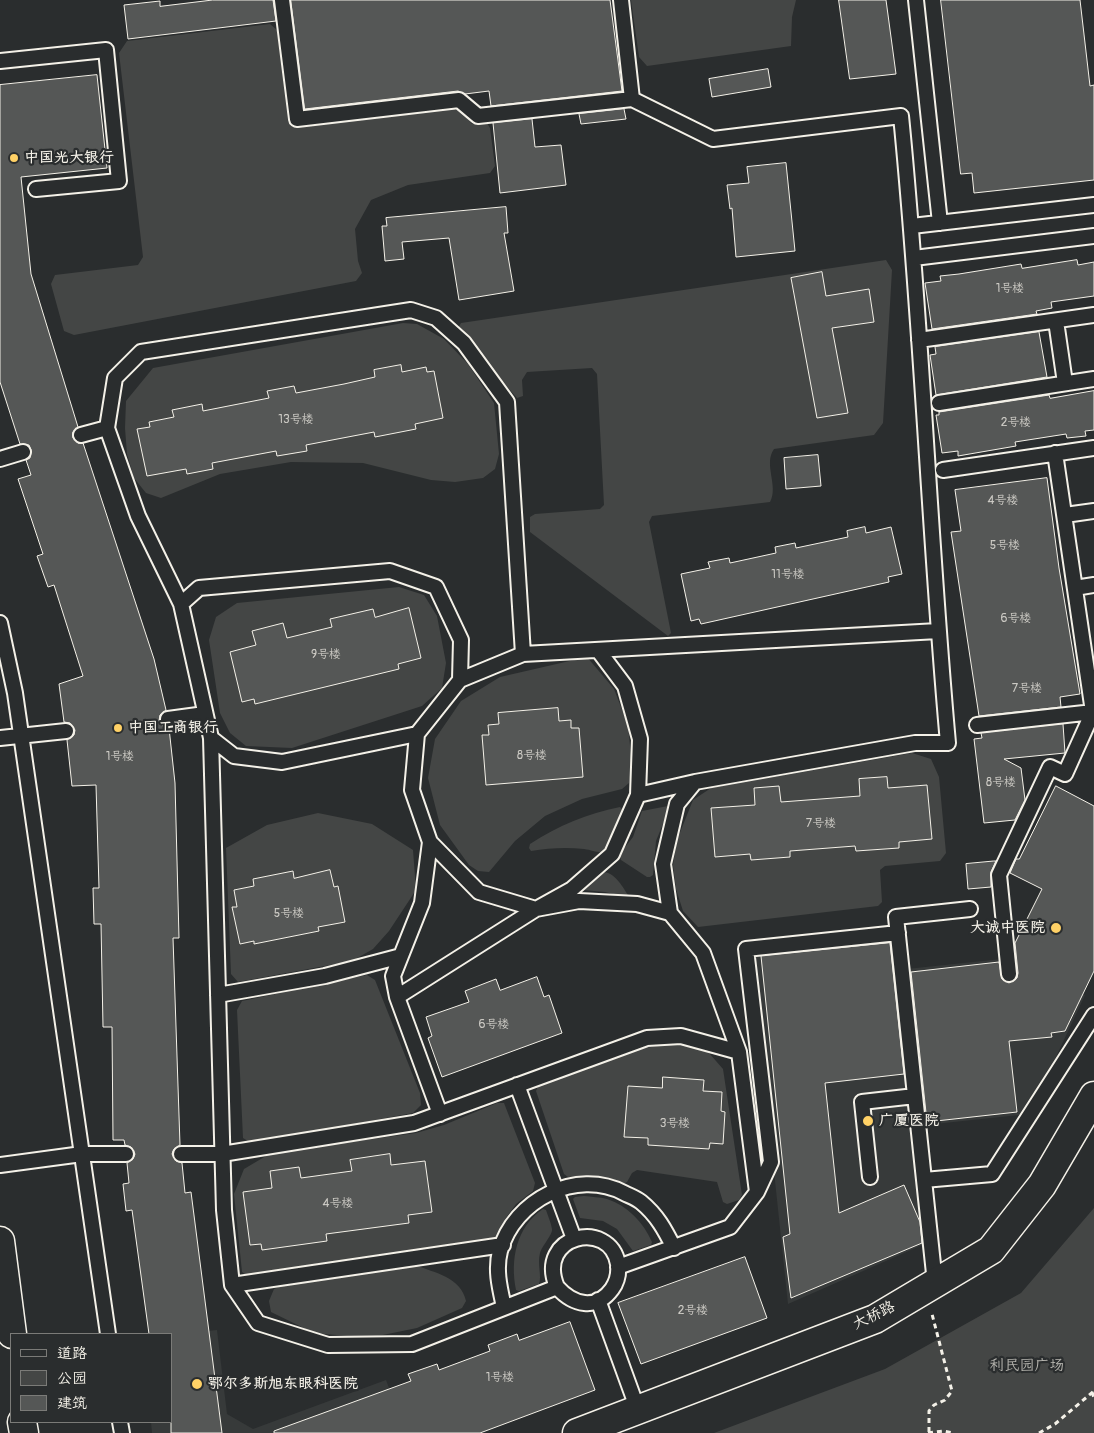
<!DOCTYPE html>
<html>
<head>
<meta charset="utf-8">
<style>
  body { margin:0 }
  #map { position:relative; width:1094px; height:1433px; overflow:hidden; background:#2a2d2e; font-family:Pangolin,"LXGW WenKai TC",sans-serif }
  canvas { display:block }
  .legend { position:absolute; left:10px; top:1333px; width:162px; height:90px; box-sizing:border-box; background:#2a2d2e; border:1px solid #7b7b78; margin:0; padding:6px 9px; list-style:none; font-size:15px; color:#f4f1e8 }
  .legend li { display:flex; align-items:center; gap:10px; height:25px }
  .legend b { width:25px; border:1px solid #7b7b78 }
</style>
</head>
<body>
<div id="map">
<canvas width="1094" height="1433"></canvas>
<ul class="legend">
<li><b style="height:6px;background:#2a2d2e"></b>道路</li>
<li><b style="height:14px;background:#444645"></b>公园</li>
<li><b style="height:14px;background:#555756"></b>建筑</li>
</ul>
</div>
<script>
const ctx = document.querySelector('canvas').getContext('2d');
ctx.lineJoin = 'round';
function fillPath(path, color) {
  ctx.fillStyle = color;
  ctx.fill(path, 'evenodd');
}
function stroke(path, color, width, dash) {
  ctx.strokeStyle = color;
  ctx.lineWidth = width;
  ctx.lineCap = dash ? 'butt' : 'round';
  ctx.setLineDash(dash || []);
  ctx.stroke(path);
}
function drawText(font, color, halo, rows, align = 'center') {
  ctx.font = font + ' Pangolin,"LXGW WenKai TC",sans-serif';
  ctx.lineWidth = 4.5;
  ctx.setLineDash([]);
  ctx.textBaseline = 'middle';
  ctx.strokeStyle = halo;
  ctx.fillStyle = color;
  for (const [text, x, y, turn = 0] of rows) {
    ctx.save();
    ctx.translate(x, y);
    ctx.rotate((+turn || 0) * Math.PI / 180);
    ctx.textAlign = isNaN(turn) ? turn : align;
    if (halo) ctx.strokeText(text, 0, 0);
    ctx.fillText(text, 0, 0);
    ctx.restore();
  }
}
fillPath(new Path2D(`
  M894,939L897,970L1002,959L1005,979L1043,975L1085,995L1055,1059L1019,1115L916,1126L929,1242L788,1304L751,953Z
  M217,1330L227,1414L253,1429L386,1380L406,1433H152L151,1422H171V1335Z`), '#373a3a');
fillPath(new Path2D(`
  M631,0H796L792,17L791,46L647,66L639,57Z
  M270,24L277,30L288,121L295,127L453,108L462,112L472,124L487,123L490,128L495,166L490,173L408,185L371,200L355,229L358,261L362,273L356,281L74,335L64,331L51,284L55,275L138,265L143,257L119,53L127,41Z
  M886,260L892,270L883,423L874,435L774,449C763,464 779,486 770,502L652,516L649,522L671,633L668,636L530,532V517L535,514L600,509L604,505L597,374L592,368L527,372L522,380L523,396L517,398L457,330L461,323Z
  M403,323L417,324L444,339L468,364L494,403L499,454L495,469L483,478L455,482L431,480L363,463L291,462L220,474L161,498L146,493L134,478L127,454L125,428L126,401L153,368Z
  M399,587L424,595L437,616L446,663L442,688L422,706L292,748L246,746L230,733L220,713L209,640L216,617L237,603Z
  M587,657L614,689L628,725L632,766L629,783L622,789L582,799L545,816L515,841L489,872L478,871L469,865L440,825L428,778L435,739L461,701L500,677Z
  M912,753L931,759L939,777L946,853L940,861L885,866L880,870L882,902L878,906L698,927L683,911L676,889L673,865L677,840L693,800L711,788Z
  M668,806L669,809L656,841L653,875L650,877H647L621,860L619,855L633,837L642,811Z
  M620,807L623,810C619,826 615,840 604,852C597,853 592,850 584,849C566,847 549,848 531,851L529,848L530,844C559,825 587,814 620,807Z
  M318,813L372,824L413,850L416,890L389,931L373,949L352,961L238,982L231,974L226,848L267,825Z
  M602,872C615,872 622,886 628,895L626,897L605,892L583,890V888Z
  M367,975L375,980L420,1093L421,1105L413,1113L251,1143L243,1138L237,1010L242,1001Z
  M686,1044L709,1053L723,1069L742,1195L739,1200L727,1204L723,1202L717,1182L637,1170L632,1173L627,1182L623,1184L596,1176L568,1177L564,1174L536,1091L538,1086L640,1049L662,1045Z
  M497,1103H504L535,1183L533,1191L516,1204L505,1219L498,1238L247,1276L242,1272L234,1194L244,1169L271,1153L416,1133L444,1125Z
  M584,1196C591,1197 600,1197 607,1199C628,1206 643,1222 652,1242L651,1245L633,1251L617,1229L603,1221L580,1218L573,1199L575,1197Z
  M1094,1208V1433H714L885,1369L1021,1293Z
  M543,1209L546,1210C548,1216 551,1223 552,1229C553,1234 542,1246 540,1253C537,1264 542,1276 539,1284L519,1291L516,1290C510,1260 516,1227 543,1209Z
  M415,1265C435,1273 461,1277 466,1301L462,1308L417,1328L368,1338L314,1333L271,1312L269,1301L274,1289L283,1285Z`), '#444645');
const building = new Path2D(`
  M213,0H273L276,21L128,39L124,5L160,1V6Z
  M291,0H610L622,91L491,106L489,91L465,94L458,91L305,109Z
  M839,0H886L896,74L850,79Z
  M941,0H1080L1090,86L1094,85V180L974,193L972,173L961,174Z
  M768,69L771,87L712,97L709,79Z
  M97,75L107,168L21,177L31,274L78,427L73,432V438L78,443H83L154,659L166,710L160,715L159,721L164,727L169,728L175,783L179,938H173L180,1145L174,1149L172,1154L176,1161L182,1163L185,1193L191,1192L222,1433H171V1334H149L132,1210L126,1211L123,1184L129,1183L127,1163L133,1159L135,1154L131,1147L125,1145L124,1140H113L112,1027H103L101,924H94L93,888H99L96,785L72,786L67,740L74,735L75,730L70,723L64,722L59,684L83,676L54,585L48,587L37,556L43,554L18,479L31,475L26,460L30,458L31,450L29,445L20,444L0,382V85Z
  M624,109L626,119L581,124L579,114Z
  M532,119L535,147L561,145L566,185L500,193L493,123Z
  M786,163L795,251L736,257L732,208L730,209L727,185L749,183L747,167Z
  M506,207L508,233H504L514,291L459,300L449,238L402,242L404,259L385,261L382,226H387L386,218Z
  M1077,260L1078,265L1094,262V296L1051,302L1052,308L1036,311L1037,314L932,329L925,283L941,281L940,276L959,274L1021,264L1022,268Z
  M822,272L826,296L869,289L874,322L832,328L848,413L817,418L791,278Z
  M1039,332L1047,377L936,395L930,355L936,354L935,347Z
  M401,365L402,372L426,367L427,372L434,371L443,418L415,424L416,429L375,437L374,432L306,445L307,451L277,456L276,451L212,463L213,469L187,474L186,469L147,476L137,429L150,427L149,422L174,417L172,410L202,404L203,411L269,398L267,391L294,386L296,393L344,384L375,377L374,370Z
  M1094,391V430L1085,431L1086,436L1067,438L1066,434L1015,442L1016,446L958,456V451L942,453L936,415H939V412L1049,395L1050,398Z
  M818,455L821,486L786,489L784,458Z
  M1047,478L1059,568L1080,694L1060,697L1061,707L979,716L951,532L961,531L955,490Z
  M865,527L866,533L891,527L902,574L888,577L889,582L701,624L699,619L691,621L681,574L710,568L708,562L729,558L730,563L776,553L775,547L795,543L796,548L848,537L847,531Z
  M409,608L421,658L398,664L399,669L255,704L254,699L242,702L230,652L256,645L252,631L283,623L287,638L332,627L330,619L373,609L375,617Z
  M558,708L559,721L571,720V728H579L583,777L486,785L482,735H489L488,725L499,724L498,713Z
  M1063,724L1065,753L1004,759L1021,768L1025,800L1015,820L984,823L974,739L982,738L981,733Z
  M887,777L888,788L927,785L932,839L899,842V848L856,851L855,846L790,851V857L751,860L750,854L715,857L711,808L755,805L754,788L779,786L781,802L860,796L859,779Z
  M1056,786L1094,806V971L1065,1031L1051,1033L1052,1037L1009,1041L1017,1112L927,1122L911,972L999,962L1002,979L1009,983L1017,978L1018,973L1015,943L1042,889L1010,873L1016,859H1019Z
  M994,861H996L991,872V887L968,889L966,864Z
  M330,870L334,887L338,886L345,922L318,927L319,931L254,944V941L240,944L232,907H237L234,890L254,886L253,879L293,871L294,878Z
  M890,943L904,1074L825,1083L839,1213L904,1185L920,1222L922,1243L791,1298L783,1237L790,1234L761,956Z
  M537,977L544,997L549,995L562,1033L442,1077L428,1038L432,1036L426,1017L469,1002L465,991L496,979L500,990Z
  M663,1077L704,1080L703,1091L722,1092L721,1111L725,1112L723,1144L710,1143L709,1149L648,1145V1138L624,1137L628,1086L662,1088Z
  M390,1154L391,1165L425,1161L432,1212L408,1215L409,1223L326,1234L327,1241L262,1250L261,1244L250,1245L243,1192L272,1188L270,1171L299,1167L301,1178L352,1171L350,1160Z
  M745,1257L767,1318L641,1364L618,1303Z
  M570,1322L595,1390L480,1433H274V1431L411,1381L408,1374L437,1364L439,1370L490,1351L488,1345L517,1334L519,1340Z`);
fillPath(building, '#555756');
stroke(building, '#f4f1e8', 1);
const service = new Path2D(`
  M282,0L297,119L459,100L478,116L632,99
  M621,0L632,99L713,139L901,116C922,325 929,534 948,743H915L695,782L638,795
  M916,0L940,223
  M0,61L106,50L119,181L36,189
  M912,226L1094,205
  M914,258L1094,236
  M1056,321L1065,383
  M919,340L1094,315
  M939,403L1094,379
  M81,435L107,428
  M0,459L23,452
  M943,470L1094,448
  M1065,515L1094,511
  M1075,588L1094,585
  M181,604L199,588L390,571L436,587L461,640L460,680
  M0,623L15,693L108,1334
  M598,650L625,686L640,739L638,795L612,854L572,889L536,909L479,892L430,842L412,790L417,734L460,680L523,654L938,631
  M523,654L507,402L464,343L436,318L411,310L141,352L115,378L107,428L138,516L181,604L211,738L224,1210L232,1285L258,1323L328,1345L412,1344L557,1287C573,1305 596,1311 612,1289C617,1282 619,1273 618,1264C610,1218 535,1235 557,1287
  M168,719L205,714
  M977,725L1093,712
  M0,738L66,731
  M211,738L234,756L282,762L417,734
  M695,782L677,804L663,864L670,913L703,953L739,1052L757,1192
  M430,842L422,903L393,976L397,997L440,1114
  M1009,974L999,875L1050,767L1065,774L1093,712L1055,453
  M218,995L325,976L401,956
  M397,997L536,909L579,901L637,904L670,913
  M517,1085L574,1239
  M181,1154H222L414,1123L647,1038L681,1036L739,1052
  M0,1165L82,1154H126
  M870,1177L862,1102L915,1096
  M924,1180L992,1174L1094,1015
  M618,1267L730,1227L757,1192L771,1162L746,949L898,933
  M935,1283L896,917L970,909
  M232,1285L503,1245
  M598,1300L638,1410
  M504,1307C500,1289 495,1270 500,1251C514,1200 576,1168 624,1193C630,1196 636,1198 641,1202C657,1215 665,1230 674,1248
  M120,1422L122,1433`);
const secondary = new Path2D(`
  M0,1241L12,1334
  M22,1422L24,1433
  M577,1433L875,1319L991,1250L1042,1185L1094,1096`);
stroke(service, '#f4f1e8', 18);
stroke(secondary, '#f4f1e8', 31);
stroke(new Path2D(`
  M1092,1392L1094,1398
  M929,1432V1411L934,1405L945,1400L952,1391L932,1314
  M928,1433L943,1431L953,1433
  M1039,1433L1055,1424L1094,1391`), '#f4f1e8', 3, [5, 4]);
stroke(service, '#2a2d2e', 14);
stroke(secondary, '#2a2d2e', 28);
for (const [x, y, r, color] of [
  [14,158,5,"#ffd166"],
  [118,728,5,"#ffd166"],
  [1056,928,6,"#ffd166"],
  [868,1121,6,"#ffd166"],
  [197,1384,6,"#ffd166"]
]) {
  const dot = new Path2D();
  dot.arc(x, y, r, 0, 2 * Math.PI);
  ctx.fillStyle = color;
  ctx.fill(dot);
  stroke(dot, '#2a2d2e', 2);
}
drawText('12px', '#cccac4', null, [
  ["1号楼",1010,289],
  ["13号楼",296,420],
  ["2号楼",1016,423],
  ["4号楼",1003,501],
  ["5号楼",1005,546],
  ["11号楼",788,575],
  ["6号楼",1016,619],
  ["9号楼",326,655],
  ["7号楼",1027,689],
  ["8号楼",532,756],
  ["1号楼",120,757],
  ["8号楼",1001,783],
  ["7号楼",821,824],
  ["5号楼",289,914],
  ["6号楼",494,1025],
  ["3号楼",675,1124],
  ["4号楼",338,1204],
  ["2号楼",693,1311],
  ["1号楼",500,1378]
]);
drawText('bold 15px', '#f4f1e8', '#2a2d2e', [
  ["中国光大银行",24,158],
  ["中国工商银行",128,728],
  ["大诚中医院",1045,928,"right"],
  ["广厦医院",879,1121],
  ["鄂尔多斯旭东眼科医院",208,1384]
], 'left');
drawText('15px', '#f4f1e8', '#2a2d2e', [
  ["大桥路",874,1316,-26]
]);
drawText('15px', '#b6b5af', '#2a2d2e', [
  ["利民园广场",1027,1366]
]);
</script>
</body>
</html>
